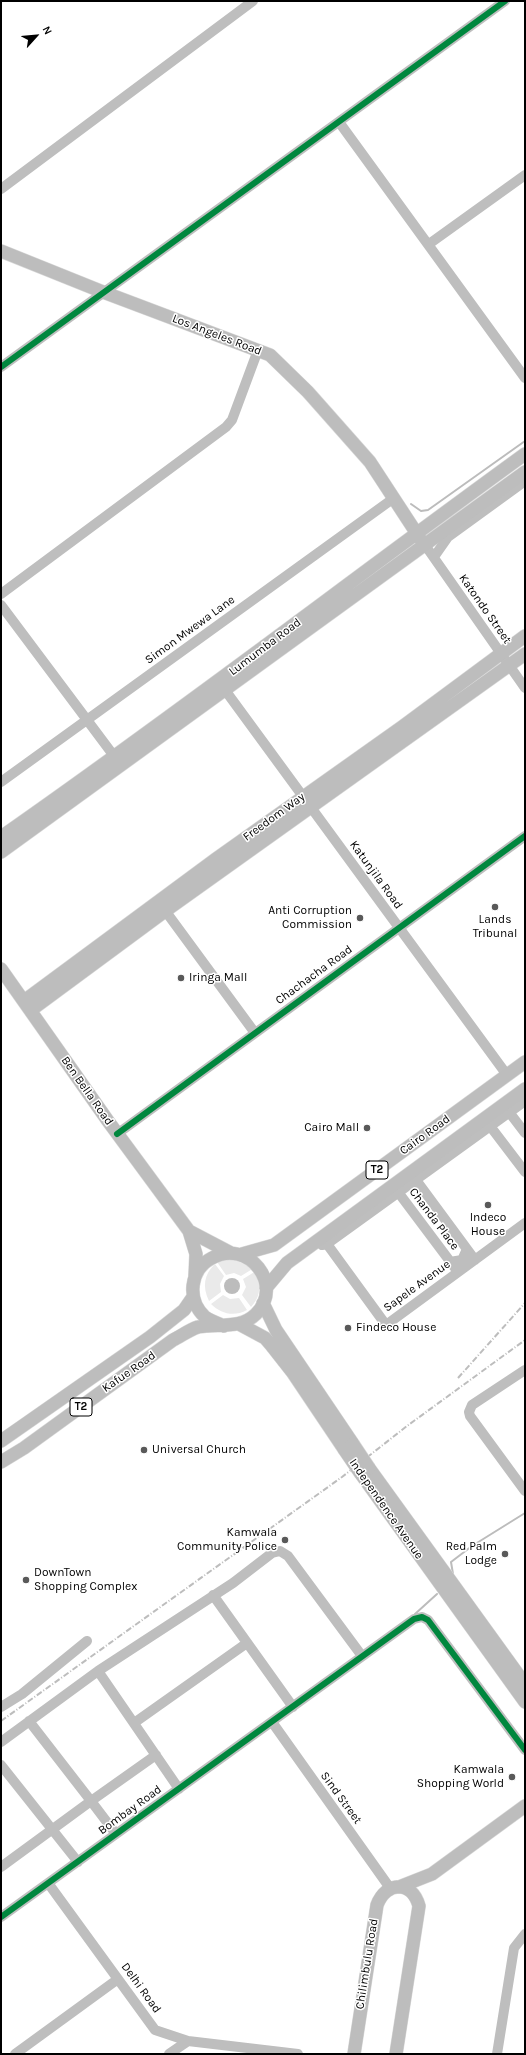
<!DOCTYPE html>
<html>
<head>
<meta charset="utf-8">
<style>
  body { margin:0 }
  #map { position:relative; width:526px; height:2055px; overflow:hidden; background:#fff; font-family:Karla,sans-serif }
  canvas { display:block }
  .frame { position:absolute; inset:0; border:2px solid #000; pointer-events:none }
  .north { position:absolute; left:16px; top:16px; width:40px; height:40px; -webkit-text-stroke:3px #fff; paint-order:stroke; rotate:63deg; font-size:11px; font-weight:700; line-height:16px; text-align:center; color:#000 }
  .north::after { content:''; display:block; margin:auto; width:14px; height:18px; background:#000; clip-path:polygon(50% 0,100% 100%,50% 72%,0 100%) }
</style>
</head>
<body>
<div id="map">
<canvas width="526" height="2055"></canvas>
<div class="frame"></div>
<div class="north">N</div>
</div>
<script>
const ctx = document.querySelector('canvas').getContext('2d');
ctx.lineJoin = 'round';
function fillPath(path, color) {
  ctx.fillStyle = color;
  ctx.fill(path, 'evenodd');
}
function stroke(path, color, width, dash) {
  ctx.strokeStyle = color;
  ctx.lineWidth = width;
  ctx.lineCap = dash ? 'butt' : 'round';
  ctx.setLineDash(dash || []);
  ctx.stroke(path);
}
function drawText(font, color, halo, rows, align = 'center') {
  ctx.font = font + ' Karla,sans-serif';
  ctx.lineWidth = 3;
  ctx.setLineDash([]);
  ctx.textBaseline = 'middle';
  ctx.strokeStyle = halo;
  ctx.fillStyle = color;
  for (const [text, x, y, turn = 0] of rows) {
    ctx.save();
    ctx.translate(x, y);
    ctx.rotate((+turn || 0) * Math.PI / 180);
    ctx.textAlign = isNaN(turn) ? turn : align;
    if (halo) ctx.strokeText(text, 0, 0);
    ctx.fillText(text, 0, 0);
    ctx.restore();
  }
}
fillPath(new Path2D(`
  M231,1258L254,1268L241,1276L234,1273L226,1275L217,1262Z
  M215,1264L224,1276L220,1284L221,1292L209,1301C202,1287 204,1274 215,1264Z
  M256,1271C260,1285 262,1295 251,1307L242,1295L246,1287L243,1279Z
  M223,1295L230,1299L239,1298L247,1310C234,1317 221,1314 211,1304Z`), '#eaeaea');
fillPath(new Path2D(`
  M224 1286a8 8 0 1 1 16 0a8 8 0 1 1-16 0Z`), '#bcbcbc');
stroke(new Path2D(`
  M411,504L421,511L428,510L525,441
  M453,1574L451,1562L472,1546L525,1513
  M415,1614L437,1594`), '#bcbcbc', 2);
const major = new Path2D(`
  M1,251L103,292L270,355L308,392L370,462L421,540
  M1,837C179,713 350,581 525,454
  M1,852L525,472
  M1,969L108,1121L189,1231L196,1254L195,1276
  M24,1001L216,859L402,727L525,636
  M31,1010L165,911L525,654
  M189,1231L231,1253
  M242,1254L274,1245L525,1062
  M266,1288L287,1263L525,1089
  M263,1303L276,1330L353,1444
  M239,1324L265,1338L271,1345L293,1373L344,1449
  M1,1441L150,1337L184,1310L193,1297
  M1,1462L24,1448L173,1340C181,1336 189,1330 198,1327C217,1323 240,1330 256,1314C285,1285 248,1238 212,1258C190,1269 186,1300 205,1317C211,1321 217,1323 224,1326
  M369,1468L525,1684
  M361,1474L525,1702
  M399,1887L432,1874L525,1806
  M354,2054L377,1905C386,1881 412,1880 419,1906L396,2054`);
stroke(major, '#dbdbdb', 14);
stroke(new Path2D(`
  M339,122L525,378
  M1,189L253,1
  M429,244L525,175
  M1,367L505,1
  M425,545L525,688
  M434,557L448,537L525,481
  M1,594L226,427L232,420L258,350
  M1,605L114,756
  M225,690L507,1075
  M1,782L394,498
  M161,905L255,1033
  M509,1112L525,1133
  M490,1126L525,1172
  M117,1134L525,836
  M416,1180L475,1260
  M398,1192L458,1272
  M327,1244L386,1325L525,1223
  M322,1245L327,1244L525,1101
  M450,1262L462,1260L467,1249
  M525,1370L472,1405L469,1412L470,1416L525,1491
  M213,1595L293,1707
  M98,1671L179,1789
  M1,1707L22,1694L87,1641
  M272,1722L390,1888
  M134,1723L247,1643
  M1,1742L98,1671L233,1583L272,1553L280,1551L288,1556L362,1656
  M1,1765L78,1862
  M116,1834L91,1801L156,1755
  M1,1867L91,1801L29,1721
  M48,1883L155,2030L188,2041L298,2054
  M1,1917L414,1619L422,1617L428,1620L525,1750
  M15,2054L118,1979
  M169,2054L188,2041
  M497,2054L514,1948L525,1934`), '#bebebe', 10);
stroke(major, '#bdbdbd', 13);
stroke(new Path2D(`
  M458,1378L525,1303
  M1,1721L342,1477L407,1426L525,1340`), '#bdbdbd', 2, [6, 2, 1, 2]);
const majorBridge = new Path2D(`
  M353,1444L369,1468
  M344,1449L361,1474`);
stroke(majorBridge, '#dbdbdb', 14, []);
stroke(majorBridge, '#bdbdbd', 13);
stroke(new Path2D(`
  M1,367L505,1
  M117,1134L525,836
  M1,1917L414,1619L422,1617L428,1620L525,1750`), '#00873e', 6);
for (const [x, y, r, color] of [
  [495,907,4,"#595959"],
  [360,918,4,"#595959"],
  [181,978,4,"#595959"],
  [367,1128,4,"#595959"],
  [488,1205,4,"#595959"],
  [348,1328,4,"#595959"],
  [144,1450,4,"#595959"],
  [285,1540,4,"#595959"],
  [505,1554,4,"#595959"],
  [26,1580,4,"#595959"],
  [512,1777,4,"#595959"]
]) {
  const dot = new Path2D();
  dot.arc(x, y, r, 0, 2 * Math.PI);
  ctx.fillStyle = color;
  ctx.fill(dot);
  stroke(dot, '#fff', 1.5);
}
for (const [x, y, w] of [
  [377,1170,22],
  [81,1407,22]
]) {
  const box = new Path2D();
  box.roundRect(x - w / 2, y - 9, w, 18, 3);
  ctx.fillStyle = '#fff';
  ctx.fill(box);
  stroke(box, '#000', 1);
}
drawText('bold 11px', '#000', null, [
  ["T2",377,1170],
  ["T2",81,1407]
]);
drawText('12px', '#000', '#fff', [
  ["Los Angeles Road",217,335,21],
  ["Katondo Street",485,609,55],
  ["Simon Mwewa Lane",190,630,-36],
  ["Lumumba Road",265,647,-37],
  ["Freedom Way",274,817,-36],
  ["Katunjila Road",376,875,54],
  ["Chachacha Road",314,975,-36],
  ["Ben Bella Road",87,1091,55],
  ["Cairo Road",425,1135,-36],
  ["Chanda Place",434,1219,53],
  ["Sapele Avenue",417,1286,-36],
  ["Kafue Road",129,1372,-35],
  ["Independence Avenue",386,1509,55],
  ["Sind Street",341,1798,54],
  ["Bombay Road",130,1810,-36],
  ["Chilimbulu Road",367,1964,-81],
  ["Delhi Road",141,1988,54]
]);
drawText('12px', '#000', '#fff', [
  ["Anti Corruption",352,911],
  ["Commission",352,925],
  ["Lands",495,920,"center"],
  ["Tribunal",495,934,"center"],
  ["Iringa Mall",189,978,"left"],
  ["Cairo Mall",359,1128],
  ["Indeco",488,1218,"center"],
  ["House",488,1232,"center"],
  ["Findeco House",356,1328,"left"],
  ["Universal Church",152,1450,"left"],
  ["Kamwala",277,1533],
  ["Community Police",277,1547],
  ["Red Palm",497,1547],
  ["Lodge",497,1561],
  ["DownTown",34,1573,"left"],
  ["Shopping Complex",34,1587,"left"],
  ["Kamwala",504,1770],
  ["Shopping World",504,1784]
], 'right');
</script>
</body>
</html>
